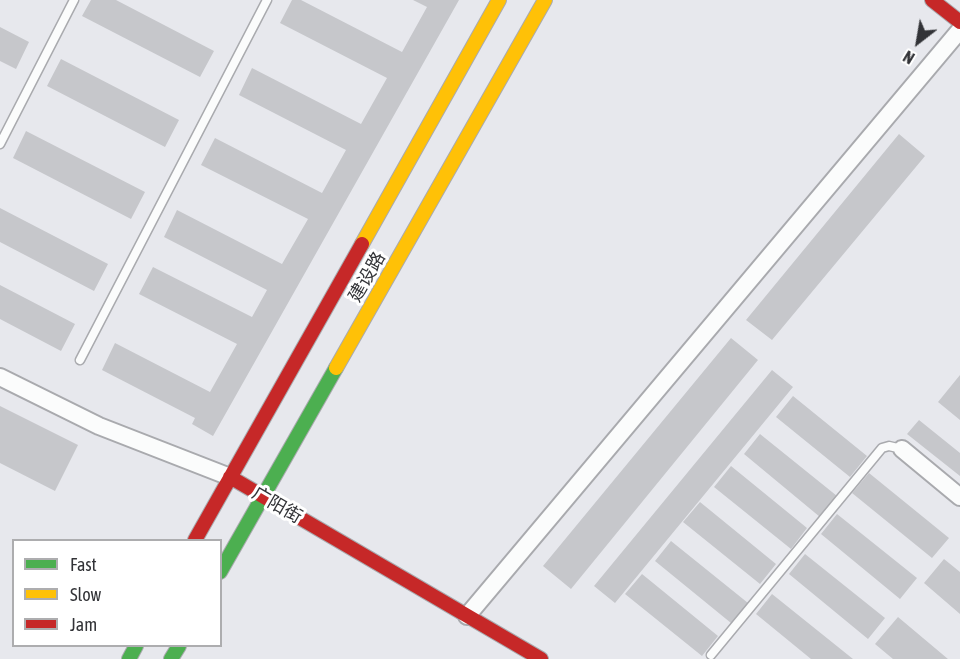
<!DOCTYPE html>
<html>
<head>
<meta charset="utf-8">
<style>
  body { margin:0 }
  #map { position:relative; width:960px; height:659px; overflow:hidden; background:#e7e8ed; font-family:"Asap Condensed",sans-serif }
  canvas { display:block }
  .legend { position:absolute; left:12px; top:539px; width:210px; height:108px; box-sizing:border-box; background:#fff; border:2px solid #adadaf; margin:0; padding:8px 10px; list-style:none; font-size:18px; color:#323337 }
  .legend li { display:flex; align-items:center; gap:12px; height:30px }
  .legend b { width:30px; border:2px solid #adadaf }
  .north { position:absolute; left:888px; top:12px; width:60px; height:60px; -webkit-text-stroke:4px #fff; paint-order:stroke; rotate:211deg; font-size:16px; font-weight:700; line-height:24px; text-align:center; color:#323337 }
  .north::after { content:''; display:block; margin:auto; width:21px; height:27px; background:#323337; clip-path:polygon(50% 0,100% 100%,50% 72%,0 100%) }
</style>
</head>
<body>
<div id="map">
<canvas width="960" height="659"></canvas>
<ul class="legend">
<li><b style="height:8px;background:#4caf50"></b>Fast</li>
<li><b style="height:8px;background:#ffc107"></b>Slow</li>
<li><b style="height:8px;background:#c62828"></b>Jam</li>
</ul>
<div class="north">N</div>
</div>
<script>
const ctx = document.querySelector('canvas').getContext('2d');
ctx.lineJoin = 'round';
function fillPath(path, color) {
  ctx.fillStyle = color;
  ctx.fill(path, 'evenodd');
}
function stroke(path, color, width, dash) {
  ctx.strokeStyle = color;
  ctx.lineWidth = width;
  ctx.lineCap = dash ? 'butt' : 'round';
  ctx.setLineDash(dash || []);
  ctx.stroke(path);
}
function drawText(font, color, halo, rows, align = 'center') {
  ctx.font = font + ' "Asap Condensed","Noto Sans SC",sans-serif';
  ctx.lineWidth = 6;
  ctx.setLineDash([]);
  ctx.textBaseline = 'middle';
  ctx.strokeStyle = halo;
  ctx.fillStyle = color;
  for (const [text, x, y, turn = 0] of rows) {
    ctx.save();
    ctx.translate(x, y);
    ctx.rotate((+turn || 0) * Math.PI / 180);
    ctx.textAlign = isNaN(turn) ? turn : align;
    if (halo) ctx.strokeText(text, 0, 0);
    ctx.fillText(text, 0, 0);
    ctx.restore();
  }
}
fillPath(new Path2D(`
  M91,0H116L214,51L200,77L82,16Z
  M292,0H301L402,52L427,7L413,0H459L213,436L192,424L195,418L102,370L115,343L210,392L237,344L139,294L153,267L252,317L267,290L164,237L177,210L282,264L308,219L201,165L215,138L322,193L346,150L239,95L252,68L361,124L387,78L280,23Z
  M0,27L29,42L16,69L0,61Z
  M61,59L179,120L165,147L47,86Z
  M26,131L145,192L131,219L13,158Z
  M899,134L925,156L772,340L746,320Z
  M0,208L108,264L94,291L0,242Z
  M0,285L75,324L61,351L0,319Z
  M731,338L758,360L571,589L543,566Z
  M772,370L793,387L615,603L594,586Z
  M960,375V420L938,402Z
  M793,396L867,456L850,477L776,417Z
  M0,406L78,445L55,491L0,463Z
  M919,420L960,453V476L907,434Z
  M760,434L837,496L820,517L744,454Z
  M731,466L807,528L791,549L714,487Z
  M869,473L949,538L932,558L852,493Z
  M700,502L776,564L760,584L683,522Z
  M837,514L917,578L900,599L821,534Z
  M671,541L748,603L731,623L655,561Z
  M805,554L885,618L868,639L789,574Z
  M944,559L960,572V614L924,583Z
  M642,574L718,636L702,656L625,594Z
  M772,594L853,659H811L756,614Z
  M898,617L948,659H893L875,644Z`), '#c6c7cb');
const lane = new Path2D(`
  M0,144L74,0
  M80,360L267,0
  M711,655L882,448L889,446L902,449`);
const street = new Path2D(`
  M0,377L99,426L230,477
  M902,449L960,497
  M467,616L960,30`);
const fast = new Path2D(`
  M220,572L336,368
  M129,659L136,646
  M171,659L179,646`);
const slow = new Path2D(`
  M362,244L499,0
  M336,368L545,0`);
const jam = new Path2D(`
  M932,0L960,22
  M230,477L541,659
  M195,540L362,244`);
stroke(lane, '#a9aaae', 11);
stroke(street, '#a9aaae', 20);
stroke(fast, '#a9aaae', 16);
stroke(slow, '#a9aaae', 16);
stroke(jam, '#a9aaae', 16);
stroke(lane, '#fbfcfc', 8);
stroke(street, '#fbfcfc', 16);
stroke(fast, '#4caf50', 14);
stroke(slow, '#ffc107', 14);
stroke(jam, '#c62828', 14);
drawText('18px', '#323337', '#fff', [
  ["建设路",367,277,-60],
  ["广阳街",277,505,30]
]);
</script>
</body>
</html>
